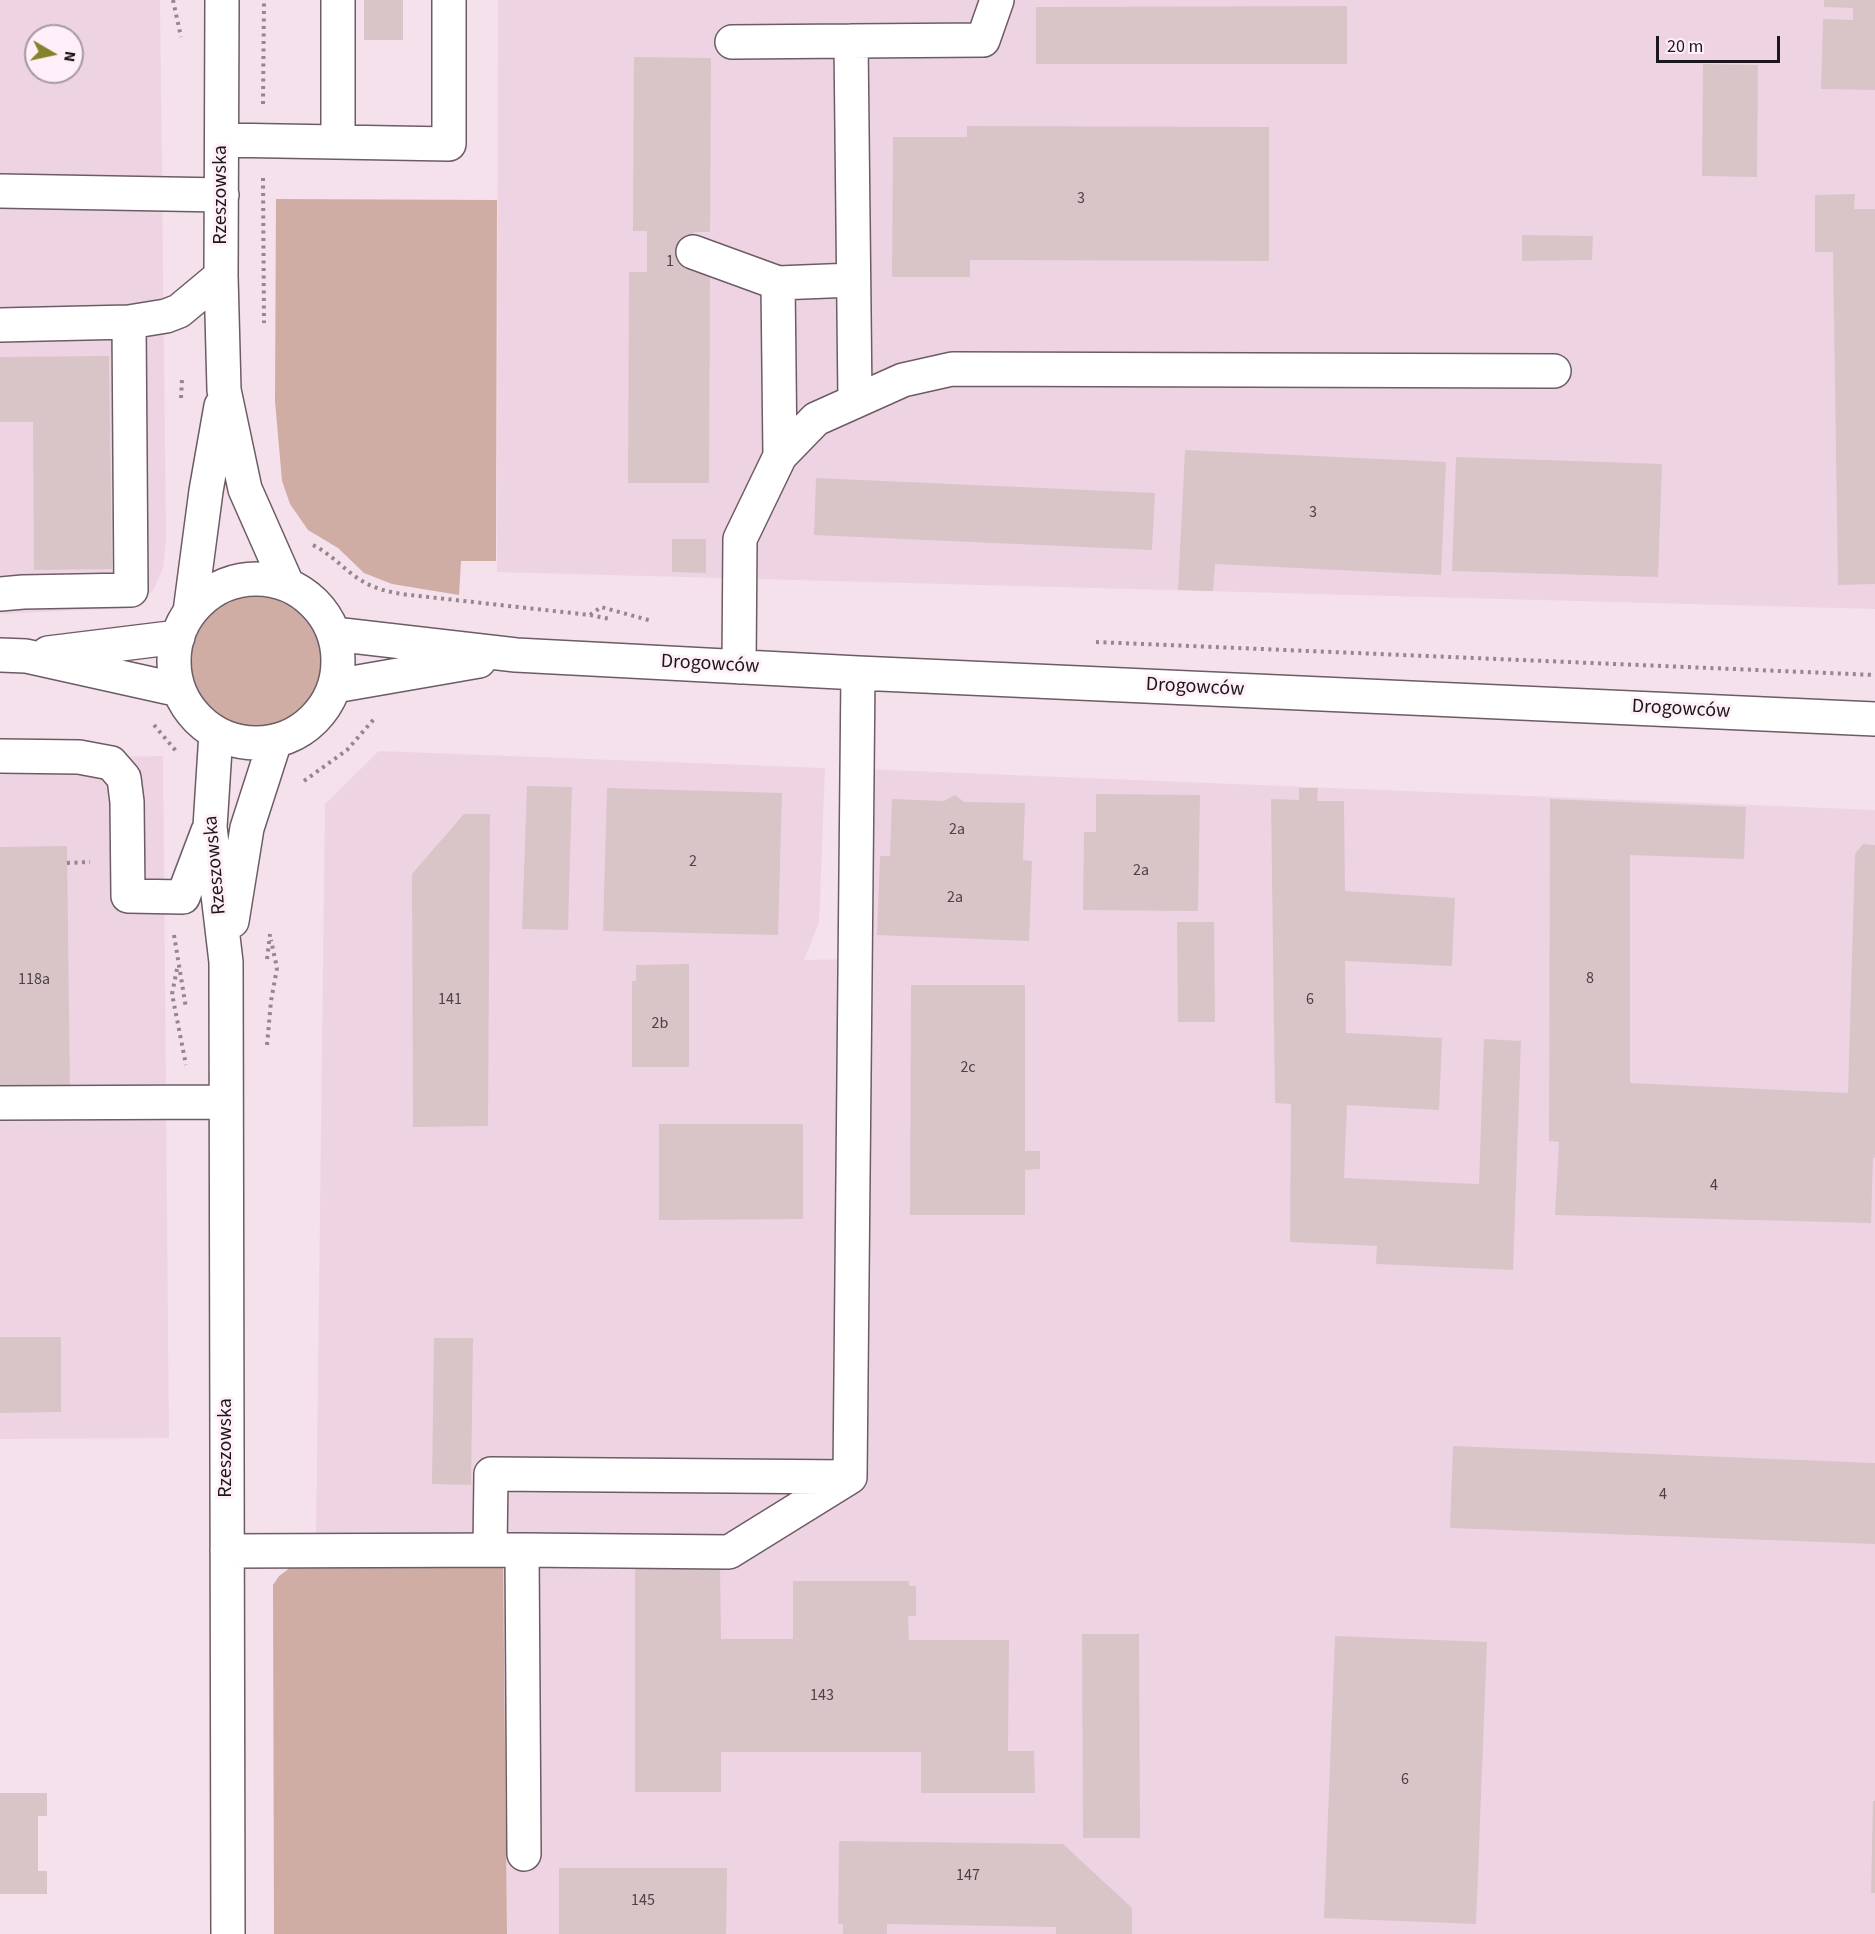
<!DOCTYPE html>
<html>
<head>
<meta charset="utf-8">
<style>
  body { margin:0 }
  #map { position:relative; width:1875px; height:1934px; overflow:hidden; background:#f4e1ec; font-family:"Source Sans 3",sans-serif }
  canvas { display:block }
  .north { position:absolute; left:24px; top:24px; width:60px; height:60px; box-sizing:border-box; background:#ffeff8; border:2px solid #a599a0; border-radius:50%; rotate:99deg; font-size:16px; font-weight:700; line-height:24px; text-align:center; color:#1d171b }
  .north::after { content:''; display:block; margin:auto; width:21px; height:27px; background:#84832b; clip-path:polygon(50% 0,100% 100%,50% 72%,0 100%) }
  .scale { position:absolute; left:1656px; top:36px; width:124px; height:27px; box-sizing:border-box; border:3px solid #1d171b; border-top:0; padding-left:8px; font-size:18px; line-height:21px; white-space:nowrap; color:#1d171b; -webkit-text-stroke:4px #ffeff8; paint-order:stroke }
</style>
</head>
<body>
<div id="map">
<canvas width="1875" height="1934"></canvas>
<div class="north">N</div>
<div class="scale">20 m</div>
</div>
<script>
const ctx = document.querySelector('canvas').getContext('2d');
ctx.lineJoin = 'round';
function fillPath(path, color) {
  ctx.fillStyle = color;
  ctx.fill(path, 'evenodd');
}
function stroke(path, color, width, dash) {
  ctx.strokeStyle = color;
  ctx.lineWidth = width;
  ctx.lineCap = dash ? 'butt' : 'round';
  ctx.setLineDash(dash || []);
  ctx.stroke(path);
}
function drawText(font, color, halo, rows, align = 'center') {
  ctx.font = font + ' "Source Sans 3",sans-serif';
  ctx.lineWidth = 6;
  ctx.setLineDash([]);
  ctx.textBaseline = 'middle';
  ctx.strokeStyle = halo;
  ctx.fillStyle = color;
  for (const [text, x, y, turn = 0] of rows) {
    ctx.save();
    ctx.translate(x, y);
    ctx.rotate((+turn || 0) * Math.PI / 180);
    ctx.textAlign = isNaN(turn) ? turn : align;
    if (halo) ctx.strokeText(text, 0, 0);
    ctx.fillText(text, 0, 0);
    ctx.restore();
  }
}
fillPath(new Path2D(`
  M0,0H160L166,539L163,568L153,591L128,608L0,614ZM36,36H72V72H36Z
  M498,0H1875V609L497,572Z
  M379,751L825,768L819,923L804,960L860,959L864,769L1875,810V1934H507L503,1559L316,1536L325,804Z
  M163,756L169,1438L0,1439V759Z`), '#eed4e3');
fillPath(new Path2D(`
  M276,199L497,200L496,561H461L459,595L392,584L364,573L338,548L308,530L290,504L282,481L275,401Z
  M190 663a66 66 0 1 1 132 0a66 66 0 1 1-132 0Z
  M503,1559L507,1934H274L273,1585L279,1576L294,1565Z`), '#cfada5');
fillPath(new Path2D(`
  M364,0H403V40H364Z
  M1824,0H1875V90L1821,89L1823,19L1853,20V8L1824,7Z
  M1347,6V64H1036V7Z
  M634,57L711,58L710,232H694L693,272H710L709,483H628L629,272H647V231H633Z
  M1703,64L1758,65L1757,177L1702,176Z
  M967,126L1269,127V261L970,260V277H892L893,137H967Z
  M1855,194L1854,209H1875V584L1838,585L1833,252H1815V195Z
  M1522,235L1593,236L1592,260L1522,261Z
  M109,356L112,569L34,570L33,422H0V357Z
  M1185,450L1446,462L1441,575L1215,564L1213,591L1178,590Z
  M1456,457L1662,464L1658,577L1452,571Z
  M816,478L1155,493L1152,550L814,535Z
  M672,539H706V573L672,572Z
  M527,786L572,787L568,930L522,929Z
  M607,788L782,793L778,935L603,931Z
  M1299,788H1318L1317,801H1344L1345,891L1455,898L1452,966L1345,961L1346,1033L1442,1038L1439,1110L1347,1105L1344,1178L1479,1184L1484,1039L1521,1041L1513,1270L1376,1264L1377,1246L1290,1242L1291,1104L1275,1103L1271,799L1299,800Z
  M1096,794L1200,795L1198,911L1083,910L1084,832H1096Z
  M955,795L964,802L1025,803L1023,860L1032,861L1029,941L877,935L880,856H890L892,799L944,801Z
  M1550,799L1746,807L1744,859L1630,855V1083L1848,1093L1855,854L1863,844L1875,845V1158L1873,1157L1871,1223L1555,1215L1559,1142L1549,1141Z
  M464,814H490L488,1126L413,1127L412,874Z
  M67,846L70,1096L0,1097V847Z
  M1177,922H1214L1215,1022H1178Z
  M689,964V1067H632V981H636V965Z
  M911,985H1025V1151H1040V1169L1025,1170V1215H910Z
  M659,1124H803V1219L659,1220Z
  M0,1337H61V1412L0,1413Z
  M434,1338H473L471,1485L432,1484Z
  M1453,1446L1875,1463V1544L1450,1528Z
  M635,1561H720L721,1639H793V1581H909V1586H916V1616H908L909,1640H1009L1008,1751H1034L1035,1793H921V1752H721V1792H635Z
  M1082,1634H1139L1140,1838H1083Z
  M1335,1636L1487,1642L1476,1924L1324,1918Z
  M0,1793H47V1816H38V1871H47V1894H0Z
  M1873,1801H1875V1893H1871Z
  M839,1841L1063,1844L1132,1908V1934H1056V1927L887,1924V1934H843V1924H838Z
  M559,1868H727L726,1934H559Z`), '#d9c4c7');
const minor = new Path2D(`
  M222,0L221,276L224,390L245,489L287,584
  M732,42L851,41
  M223,140L449,144V0
  M338,142V0
  M0,191L222,195
  M693,252L778,283L853,280
  M778,283L780,456
  M0,325L129,322L166,316L179,311L221,276
  M855,401L851,41L983,40L997,0
  M174 661a82 82 0 1 1 164 0a82 82 0 1 1-164 0Z
  M0,594L23,592L131,590L129,322
  M190,612L206,491L221,406
  M334,634L516,655L858,673L1875,719
  M48,653L178,637
  M0,655L26,656L179,690
  M739,667L740,539L780,456L816,419L903,380L952,369L1554,371
  M335,686L479,661
  M216,733L210,827L226,962L228,1934
  M0,756L79,757L111,763L124,778L127,802L128,896L183,897L208,831
  M232,921L247,828L275,741
  M0,1103L225,1102
  M490,1550L491,1474L850,1477L858,673
  M522,1550L729,1552L850,1477
  M227,1551L522,1550L524,1854`);
stroke(minor, '#6b5c65', 36);
stroke(new Path2D(`
  M173,0L181,37
  M263,104L264,0
  M263,178L264,323
  M181,398L182,379
  M313,545C335,556 350,577 372,586C381,590 391,592 401,594L590,615L610,619
  M590,615L601,607L652,621
  M1096,642L1875,675
  M154,725L176,751
  M304,781L347,750L374,719
  M67,863L90,862
  M174,935L186,1008
  M267,959L270,934
  M177,969L172,994L186,1065
  M267,1045L271,1001L277,968L271,940`), '#94868e', 4, [3, 4.5]);
stroke(minor, '#fff', 33);
drawText('16px', '#4c4246', null, [
  ["3",1081,199],
  ["1",670,262],
  ["3",1313,513],
  ["2a",957,830],
  ["2",693,862],
  ["2a",1141,871],
  ["2a",955,898],
  ["8",1590,979],
  ["118a",34,980],
  ["141",450,1000],
  ["6",1310,1000],
  ["2b",660,1024],
  ["2c",968,1068],
  ["4",1714,1186],
  ["4",1663,1495],
  ["143",822,1696],
  ["6",1405,1780],
  ["147",968,1876],
  ["145",643,1901]
]);
drawText('20px', '#1d171b', '#ffeff8', [
  ["Rzeszowska",222,195,-90],
  ["Drogowców",710,665,3],
  ["Drogowców",1195,688,3],
  ["Drogowców",1681,710,3],
  ["Rzeszowska",216,865,-95],
  ["Rzeszowska",227,1448,-90]
]);
</script>
</body>
</html>
